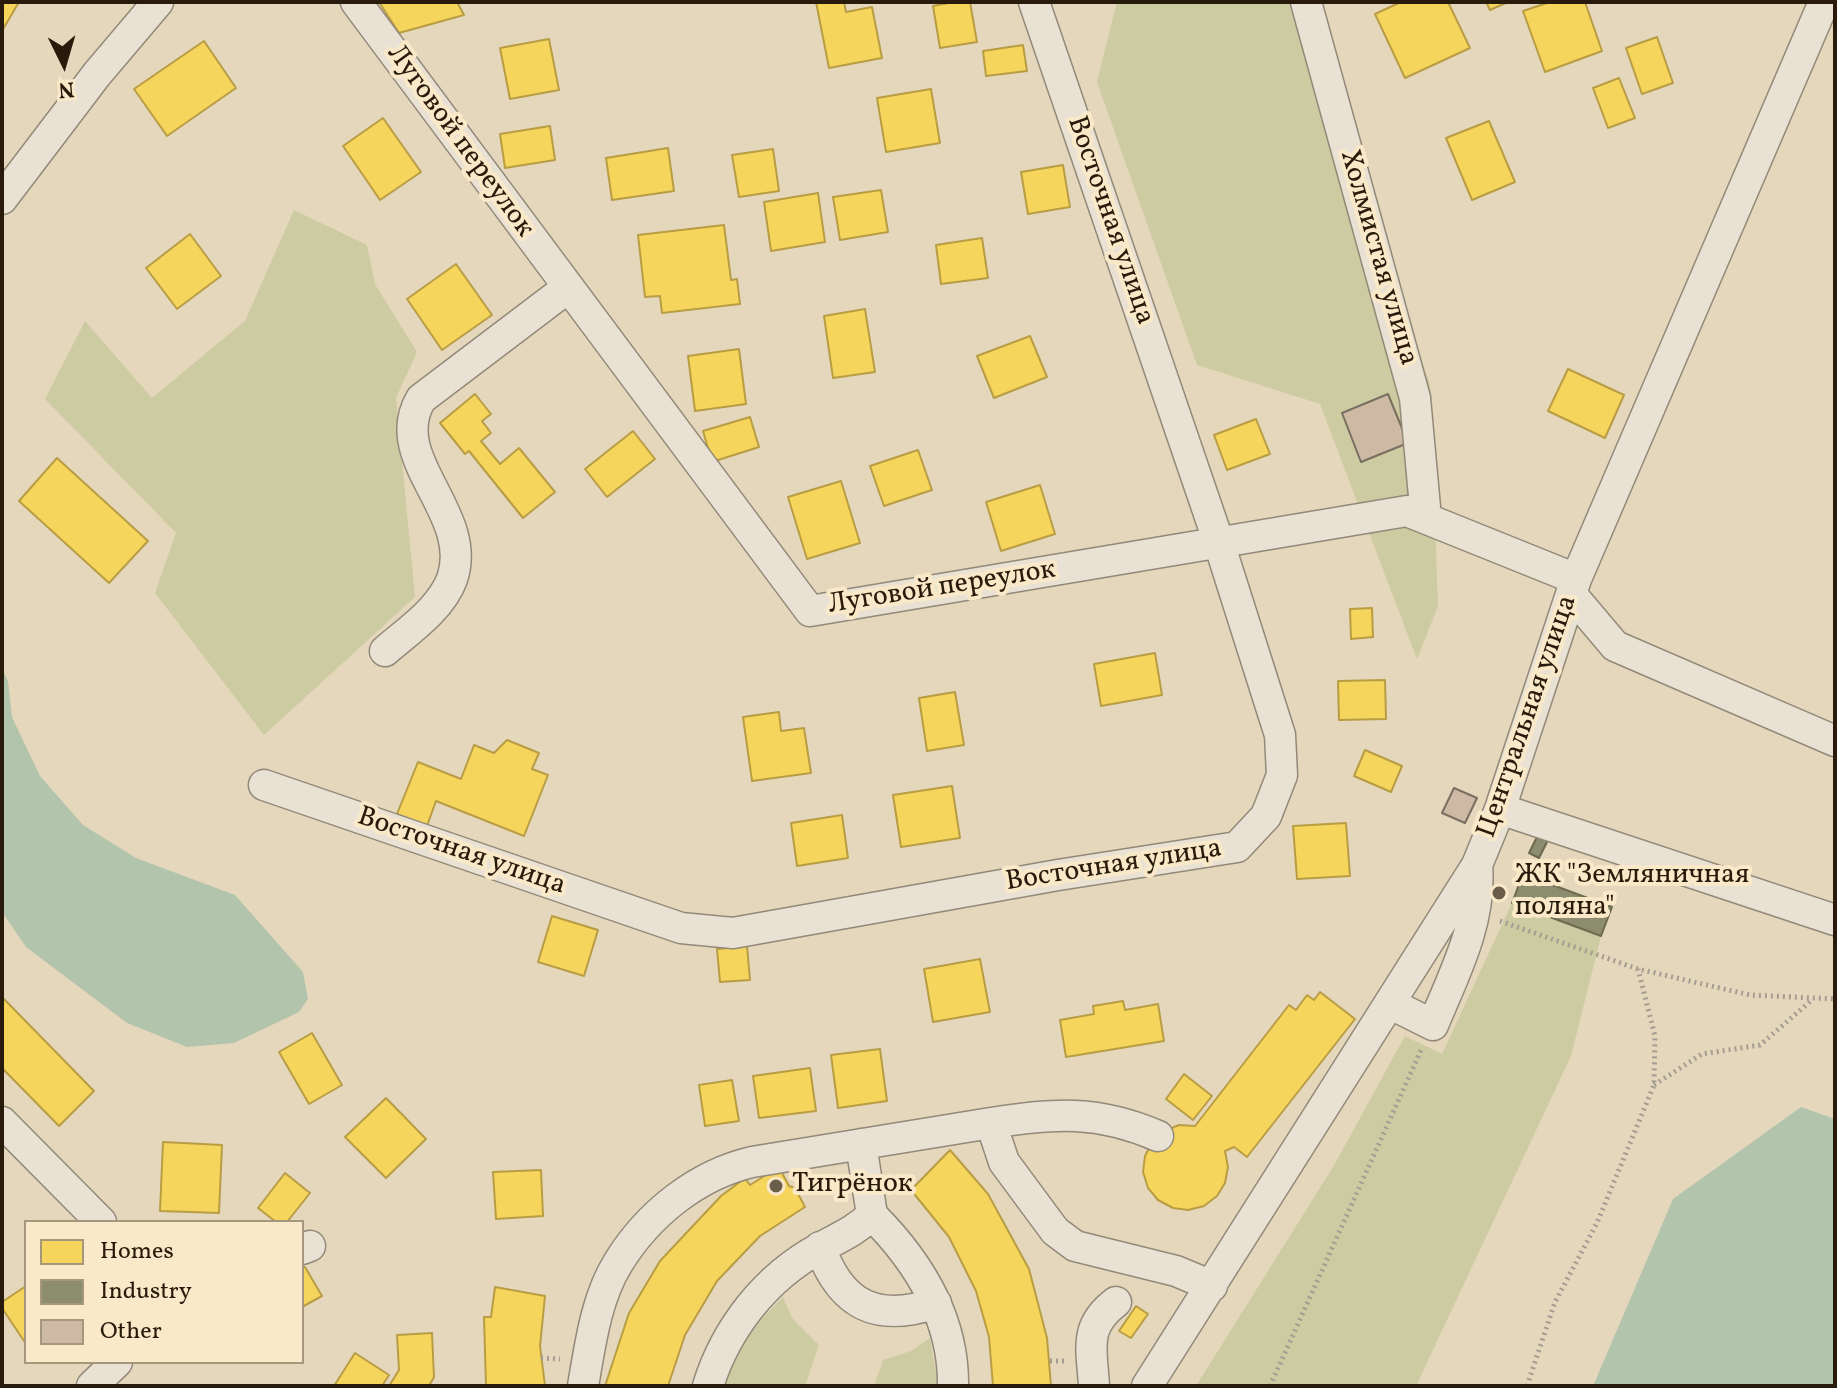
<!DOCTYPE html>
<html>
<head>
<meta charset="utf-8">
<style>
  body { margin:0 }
  #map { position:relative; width:1837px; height:1388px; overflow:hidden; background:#e5d7bc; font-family:Vollkorn,serif }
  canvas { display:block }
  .frame { position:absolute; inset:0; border:4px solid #281b0b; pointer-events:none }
  .legend { position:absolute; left:24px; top:1220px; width:280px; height:144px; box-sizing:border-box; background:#f9e9c8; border:2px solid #a5977c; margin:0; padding:10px 14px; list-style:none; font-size:24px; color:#281b0b }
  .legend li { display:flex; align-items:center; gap:16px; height:40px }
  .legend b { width:40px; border:2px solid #a5977c }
  .north { position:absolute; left:24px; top:24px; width:80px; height:80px; -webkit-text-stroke:6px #f9e9c8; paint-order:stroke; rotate:175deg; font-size:22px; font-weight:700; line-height:32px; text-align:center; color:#281b0b }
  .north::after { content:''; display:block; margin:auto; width:28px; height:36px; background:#281b0b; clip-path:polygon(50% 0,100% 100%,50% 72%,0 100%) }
</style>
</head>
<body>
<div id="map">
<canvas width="1837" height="1388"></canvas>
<div class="frame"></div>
<ul class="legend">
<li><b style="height:22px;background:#f6d55c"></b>Homes</li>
<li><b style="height:22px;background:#8c8c6e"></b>Industry</li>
<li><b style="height:22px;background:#ceb9a5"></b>Other</li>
</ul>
<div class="north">N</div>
</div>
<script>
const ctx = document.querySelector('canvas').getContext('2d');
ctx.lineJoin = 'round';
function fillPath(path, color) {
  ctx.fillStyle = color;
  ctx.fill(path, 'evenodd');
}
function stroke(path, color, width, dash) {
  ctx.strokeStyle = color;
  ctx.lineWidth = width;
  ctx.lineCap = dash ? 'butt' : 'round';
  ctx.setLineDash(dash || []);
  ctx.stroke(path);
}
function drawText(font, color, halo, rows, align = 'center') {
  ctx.font = font + ' Vollkorn,serif';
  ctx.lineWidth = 8;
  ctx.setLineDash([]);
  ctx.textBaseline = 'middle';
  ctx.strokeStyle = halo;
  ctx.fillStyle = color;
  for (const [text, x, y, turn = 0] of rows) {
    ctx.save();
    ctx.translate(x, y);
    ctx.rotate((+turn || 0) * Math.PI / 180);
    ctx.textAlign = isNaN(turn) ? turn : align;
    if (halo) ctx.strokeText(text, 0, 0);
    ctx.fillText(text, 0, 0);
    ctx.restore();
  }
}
fillPath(new Path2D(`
  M1117,2H1293L1430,384L1438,606L1417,659L1320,404L1197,365L1097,82Z
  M294,210L367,245L375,284L417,352L396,398L415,597L264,735L155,593L176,533L45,399L85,321L152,398L245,321Z
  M1512,903L1601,936L1571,1056L1416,1386H1196L1333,1167L1405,1036L1442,1054Z
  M783,1297L792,1318L819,1345L805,1386H722L748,1333Z
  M930,1338L938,1386H874L883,1360L911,1351Z`), '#cdcba1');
fillPath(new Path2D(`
  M2,669L8,681L12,717L40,776L83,825L136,858L235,895L303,972L308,999L299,1012L234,1043L187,1047L127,1023L26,947L2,912Z
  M1801,1107L1835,1119V1386H1593L1673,1199Z`), '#b3c4ad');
const homes = new Path2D(`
  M2,2H19L2,31Z
  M379,2H457L464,15L399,33Z
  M816,2H844L846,12L872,7L882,58L829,68Z
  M954,2H970L977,42L940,48L933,6Z
  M1401,2H1448L1470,48L1405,78L1375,14Z
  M1486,2H1508L1490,10Z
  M1550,2H1585L1602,51L1545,72L1523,11Z
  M1657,37L1673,83L1642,94L1626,48Z
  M549,39L559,90L510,99L500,48Z
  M204,41L236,88L167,136L134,89Z
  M1023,45L1027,71L986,76L983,51Z
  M1619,78L1635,118L1608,128L1593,88Z
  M931,89L940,143L886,152L877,98Z
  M383,118L421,172L380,200L343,146Z
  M1489,121L1515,182L1472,200L1446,138Z
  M550,126L555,160L505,168L500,134Z
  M668,148L674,191L612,200L606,158Z
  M773,149L779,191L739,197L732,155Z
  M1063,165L1070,207L1028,214L1021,172Z
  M881,190L888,232L840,240L833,197Z
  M818,193L825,242L771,251L764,202Z
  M724,225L731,280L737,279L740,304L662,313L660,296L645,297L638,235Z
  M190,234L221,276L177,309L146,268Z
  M982,238L988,278L941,284L936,245Z
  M456,264L492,315L442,350L407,299Z
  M865,309L875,372L833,378L824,316Z
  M1030,336L1047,377L994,398L977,356Z
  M739,349L746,404L695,411L688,356Z
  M1568,369L1624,395L1605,438L1548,411Z
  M475,394L491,414L482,421L491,433L481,441L500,464L519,448L555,492L523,518L469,451L465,454L440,423Z
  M750,417L759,447L712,462L703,431Z
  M1256,419L1270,454L1227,470L1214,435Z
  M633,431L655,459L607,497L585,469Z
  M918,450L932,490L884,506L870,466Z
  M57,458L148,541L109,583L19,501Z
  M841,481L860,543L807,559L788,497Z
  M1040,485L1055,534L1001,551L986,502Z
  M1372,608L1373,637L1351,639L1350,609Z
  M1155,653L1162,695L1101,706L1094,664Z
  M1385,680L1386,719L1339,720L1338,681Z
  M955,692L964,745L927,751L919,698Z
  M779,712L781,731L804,728L811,773L752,781L743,717Z
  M507,740L539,753L532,769L548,775L524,836L436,801L427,826L397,814L418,762L461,779L474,745L494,753Z
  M1365,750L1402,766L1391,792L1354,776Z
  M952,786L960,838L901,847L893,795Z
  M842,815L848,858L797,866L791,823Z
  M1346,823L1350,876L1297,879L1293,826Z
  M552,916L598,930L584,976L538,962Z
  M747,946L750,980L720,982L717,949Z
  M980,959L990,1012L933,1022L924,969Z
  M1320,992L1355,1019L1247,1157L1234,1147L1225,1151L1228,1167L1225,1183L1217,1196L1204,1206L1188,1210L1173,1208L1158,1200L1148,1188L1143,1172L1145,1156L1152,1142L1164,1131L1179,1125L1195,1126L1289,1005L1296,1010L1307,995L1314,1000Z
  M2,997L94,1091L59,1126L2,1068Z
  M1123,1001L1125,1010L1158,1004L1164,1041L1066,1057L1060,1020L1094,1014L1093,1006Z
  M312,1033L342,1085L309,1104L279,1052Z
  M880,1049L887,1101L838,1108L831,1055Z
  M810,1068L816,1111L759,1118L753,1076Z
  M1184,1074L1212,1096L1193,1120L1166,1099Z
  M732,1080L739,1121L705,1126L699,1085Z
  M386,1098L426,1139L386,1178L345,1137Z
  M163,1142L222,1145L219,1213L160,1211Z
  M950,1150L988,1194L1029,1269L1047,1338L1051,1386H993L989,1337L976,1291L949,1237L911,1190Z
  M541,1170L543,1216L496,1219L493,1172Z
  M774,1170L781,1171L789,1186L795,1188L805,1207L760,1236L717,1281L685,1335L668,1386H605L629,1313L660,1261L721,1196L745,1178L750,1185Z
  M285,1173L310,1193L287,1222H276L258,1208Z
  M305,1267L322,1296L302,1307V1268Z
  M26,1286V1344L2,1308V1302Z
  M495,1287L545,1296L540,1346L545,1386H486L484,1317H491Z
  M1136,1306L1148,1314L1131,1338L1119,1331Z
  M432,1333L434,1377L429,1386H389L399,1370L397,1335Z
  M355,1353L389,1375L382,1386H334Z`);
fillPath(homes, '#f6d55c');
stroke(homes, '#b89d44', 2);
const industry = new Path2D(`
  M1539,833L1549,838L1539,858L1529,853Z
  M1523,874L1612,907L1601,936L1512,903Z`);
fillPath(industry, '#8c8c6e');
stroke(industry, '#6e6a50', 2);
const building = new Path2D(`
  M1388,394L1408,443L1361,462L1342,413Z
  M1454,788L1477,798L1465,823L1442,813Z`);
fillPath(building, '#ceb9a5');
stroke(building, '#786f60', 2);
const minor = new Path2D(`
  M356,2L810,611L1407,511L1576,579
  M1306,2L1415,398L1426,518
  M2,199L97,74L158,2
  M1571,594L1615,646L1835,741
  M385,651C408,631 441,609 452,579C475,513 385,459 421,399L566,289
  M264,785L681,928L733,933L1058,875L1237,847L1266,816L1282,775L1280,735L1219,543L1034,2
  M1500,809L1835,920
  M1391,1004L1433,1025C1454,974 1482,922 1477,865
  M2,1122L101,1222
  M991,1123C1054,1113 1098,1110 1158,1136
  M861,1144L872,1215
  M820,1247C841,1306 877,1323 936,1303
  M302,1249L310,1246
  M92,1386L117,1362
  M583,1386C590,1346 596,1298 618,1263C648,1214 697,1175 752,1162L991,1123L1004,1162L1055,1231L1075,1246L1176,1271L1212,1286
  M708,1386C726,1328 766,1277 820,1248C840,1237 855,1231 872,1215C918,1261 954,1318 953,1386
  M1094,1386C1092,1349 1083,1327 1116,1302
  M1147,1386L1477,865L1500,809L1576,579L1824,2`);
stroke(minor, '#928978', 33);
stroke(new Path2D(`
  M1500,921L1638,969L1750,995L1835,999
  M1654,1085L1702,1054L1760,1045L1813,999
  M541,1358L560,1359
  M1050,1361H1065
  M1270,1386L1422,1048
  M1527,1386L1555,1302L1597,1223L1654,1085L1655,1036L1638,969`), '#a49d91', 5, [2, 4]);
stroke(minor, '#e8e1d4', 30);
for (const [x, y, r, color] of [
  [1499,893,8,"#6a5d49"],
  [776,1186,8,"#6a5d49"]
]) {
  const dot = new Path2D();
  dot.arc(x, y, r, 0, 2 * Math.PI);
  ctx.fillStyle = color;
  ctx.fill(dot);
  stroke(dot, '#f9e9c8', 3);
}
drawText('28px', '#281b0b', '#f9e9c8', [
  ["Луговой переулок",459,142,54],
  ["Восточная улица",1109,221,71],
  ["Холмистая улица",1377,258,74],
  ["Луговой переулок",942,589,-9],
  ["Центральная улица",1529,717,-71],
  ["Восточная улица",461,853,19],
  ["Восточная улица",1114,867,-9]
]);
drawText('28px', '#281b0b', '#f9e9c8', [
  ["ЖК \"Земляничная",1515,877],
  ["поляна\"",1515,909],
  ["Тигрёнок",792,1186]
], 'left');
</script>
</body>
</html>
